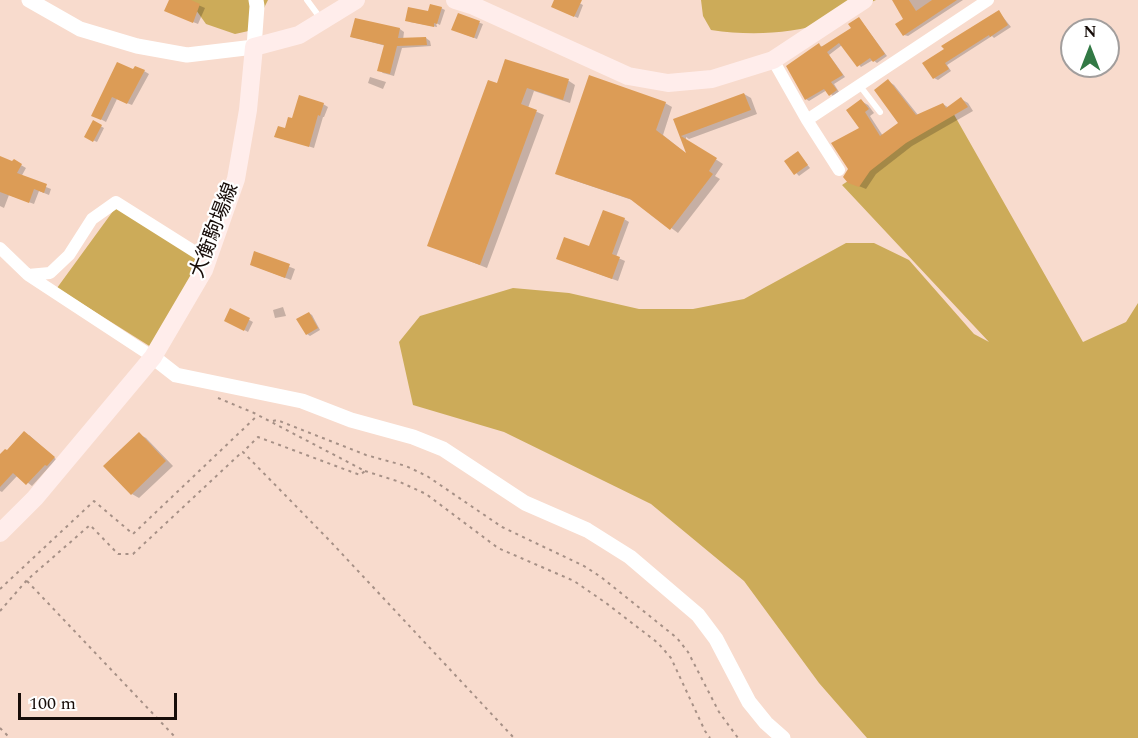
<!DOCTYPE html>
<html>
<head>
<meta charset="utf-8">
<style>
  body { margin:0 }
  #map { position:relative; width:1138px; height:738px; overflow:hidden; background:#f8dbcd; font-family:Spectral,serif }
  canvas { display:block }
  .north { position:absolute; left:1060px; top:18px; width:60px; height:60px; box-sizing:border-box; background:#fff; border:2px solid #a29e9d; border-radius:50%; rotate:0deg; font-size:16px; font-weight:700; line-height:24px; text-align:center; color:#170d09 }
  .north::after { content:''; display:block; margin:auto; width:21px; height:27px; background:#327945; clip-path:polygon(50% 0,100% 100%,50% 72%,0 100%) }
  .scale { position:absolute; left:18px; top:693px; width:159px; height:27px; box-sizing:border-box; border:3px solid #170d09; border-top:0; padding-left:8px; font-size:18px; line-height:21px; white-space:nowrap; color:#170d09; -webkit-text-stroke:4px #fff; paint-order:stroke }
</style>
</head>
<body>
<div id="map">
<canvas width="1138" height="738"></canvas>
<div class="north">N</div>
<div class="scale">100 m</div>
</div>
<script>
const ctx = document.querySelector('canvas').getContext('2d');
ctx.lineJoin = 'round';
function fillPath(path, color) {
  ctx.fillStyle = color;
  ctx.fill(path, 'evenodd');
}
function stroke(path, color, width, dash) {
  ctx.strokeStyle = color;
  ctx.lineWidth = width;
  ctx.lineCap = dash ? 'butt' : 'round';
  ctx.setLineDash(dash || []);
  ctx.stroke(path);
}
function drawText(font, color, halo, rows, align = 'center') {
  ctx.font = font + ' Spectral,"Noto Sans JP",serif';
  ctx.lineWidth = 4.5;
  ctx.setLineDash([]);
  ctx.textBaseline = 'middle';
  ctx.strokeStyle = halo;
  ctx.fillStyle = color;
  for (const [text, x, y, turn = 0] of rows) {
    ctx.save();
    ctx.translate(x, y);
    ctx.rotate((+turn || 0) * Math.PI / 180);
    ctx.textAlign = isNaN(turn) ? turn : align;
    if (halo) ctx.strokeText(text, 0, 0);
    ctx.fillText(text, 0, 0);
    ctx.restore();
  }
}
fillPath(new Path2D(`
  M189,0H268L253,30L235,34L206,24Z
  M701,0H876C860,7 845,17 828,22C790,34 751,36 711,30L703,16Z
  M952,111L1083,342L1126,322L1138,303V738H867L819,683L744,581L651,504L504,432L413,405L399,342L420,316L513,288L569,293L639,309H693L744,299L846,243H874L909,260L974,334L989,342L842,185Z
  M116,207L200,260L151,347L57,288Z`), '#ccab59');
fillPath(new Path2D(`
  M170,0H187L205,8L198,24L171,13Z
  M555,0H573L583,5L578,18L556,8Z
  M893,0H963L908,36L904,35L905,19Z
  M441,8L445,10L440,25L436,23L437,27L410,22Z
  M999,12L1011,27L994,38L992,36L947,65L951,71L938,80L934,78L924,64Z
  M458,15L483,24L477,39L456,31Z
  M859,18L887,56L877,63L873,60L861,67L842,45L829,55L845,77L834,84L839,92L833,96L827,90L809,101L806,99L819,45L823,47L853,28Z
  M356,19L400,29L404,32L403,40L426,38L430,41L431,46L402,48L394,76L383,73L379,70L386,46L352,37Z
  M506,61L569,81L575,85L570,103L534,91L528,108L544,115L487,268L429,245L498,85Z
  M134,71H144L149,74L132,105L117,99L106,122L93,115Z
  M370,77L386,82L383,89L368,83Z
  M888,81L894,85L918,115L943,104L949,108L961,99L968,103L973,111L912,146L876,174L866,189L849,182V169L861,128V101L868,105L874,113L870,116L883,136L900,123Z
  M744,94L751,98L757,114L689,139L686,137V140L723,164L715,176L720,179L678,233L635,201L564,177L665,103L672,107L663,135L688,155L675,120Z
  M323,104L328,107L324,117H323L314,148L276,136L286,130L293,120Z
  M93,122L104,128L97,142L86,137Z
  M798,153L810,168L799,176L786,162Z
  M0,158L13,163L14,161L26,168L21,177L51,189L49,195L39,191L34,204L9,195L4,208L0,206Z
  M624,219L629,222L616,257L625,261L618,281L563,261L590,248Z
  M255,253L295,269L291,280L257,267Z
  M283,307L286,316L275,318L273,310Z
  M231,310L253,322L248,332L226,320Z
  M309,313L312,315L320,330L310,336L307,334Z
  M139,434L146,438L173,466L139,498L132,494Z
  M29,435L58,461L50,466L32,486L18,475L2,492L0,491V457Z`), '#0003');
fillPath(new Path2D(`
  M169,0H191L200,4L193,23L164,11Z
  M554,0H582L574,17L551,7Z
  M892,0H909L916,11L932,0H957L903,36L895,24L903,19Z
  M430,4L442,7L437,24L434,23V27L405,21L408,7L428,11Z
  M999,10L1008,25L990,37L989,35L945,63L949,69L933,79L922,63L944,49L941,46Z
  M458,13L480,21L474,38L451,30Z
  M859,17L885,54L873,62L870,58L857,67L839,43L827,52L843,75L831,82L837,90L829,96L824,89L805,100L786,66L819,43L821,47L851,28L848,24Z
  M355,18L400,28L398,38L426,37L427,45L397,46L390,74L377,71L384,45L350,37Z
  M505,59L569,79L563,100L527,88L521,104L537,110L480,265L427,246L488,80L497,83Z
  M117,62L133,69L135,66L145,70L127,104L112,97L101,120L91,116Z
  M589,75L666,102L656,130L686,153L673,119L744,93L751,110L681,136L717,158L709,171L713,174L670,230L630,199L555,174Z
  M888,79L916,115L943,103L946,108L961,97L968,107L906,143L870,171L859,187L848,183L843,177L848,169L831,143L859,128L846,110L861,99L869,109L865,112L880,136L898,123L874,90Z
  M299,95L324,103L320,116L318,115L309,147L274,137L278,126L285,128L288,117L292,118Z
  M93,120L102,125L93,142L84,137Z
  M798,151L808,165L794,175L784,161Z
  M0,156L12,161L14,159L22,164L17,173L47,184L44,193L34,189L29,203L0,192Z
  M603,210L625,218L612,254L620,257L612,279L556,259L564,237L589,246Z
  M254,251L290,264L285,278L250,265Z
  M230,308L250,318L244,331L224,321Z
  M309,312L318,328L306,335L296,319Z
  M24,431L55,457L47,466L45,465L26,485L13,473L0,487V454L5,449L7,450Z
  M139,432L166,461L131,495L103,466Z`), '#dc9c56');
stroke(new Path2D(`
  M218,398L254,413L365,471L360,475L258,437L243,452L330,541L514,738
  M273,421L277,420L366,455L406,466L427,476L502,527L584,566L601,577L677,638L688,652L719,712L738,738
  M365,471L400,482L426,494L498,548L574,581L606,603L658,643L671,658L705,731L710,738
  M27,581L176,738
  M0,589L94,501L133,534L258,415
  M0,611L27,580L90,525L118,554H133L242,452
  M0,728L10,738`), '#a69086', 2, [3, 4.5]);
stroke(new Path2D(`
  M307,0L321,19
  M860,86L880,112`), '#fff', 6);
stroke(new Path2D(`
  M773,60L807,120L839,170
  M807,120L988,0
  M0,248L28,275L153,357
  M28,275L50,273L69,255L92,219L116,202L208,260`), '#fff', 12);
stroke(new Path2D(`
  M29,0L80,29L137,46L187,55L254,47L257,6L256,0
  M153,357L176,375L302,401L351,420L413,437L443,449L525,503L587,530L630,557L698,615L716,639L749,702L766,723L783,738`), '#fff', 15);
stroke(new Path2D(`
  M455,0L474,6L628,76L668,83L712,79L773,60L864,0
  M0,533L35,498L153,357L204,270L236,179L248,110L254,47L299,35L356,0`), '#ffedeb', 18);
drawText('20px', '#170d09', '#fff', [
  ["大衡駒場線",216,231,-69]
]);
</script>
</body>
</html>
